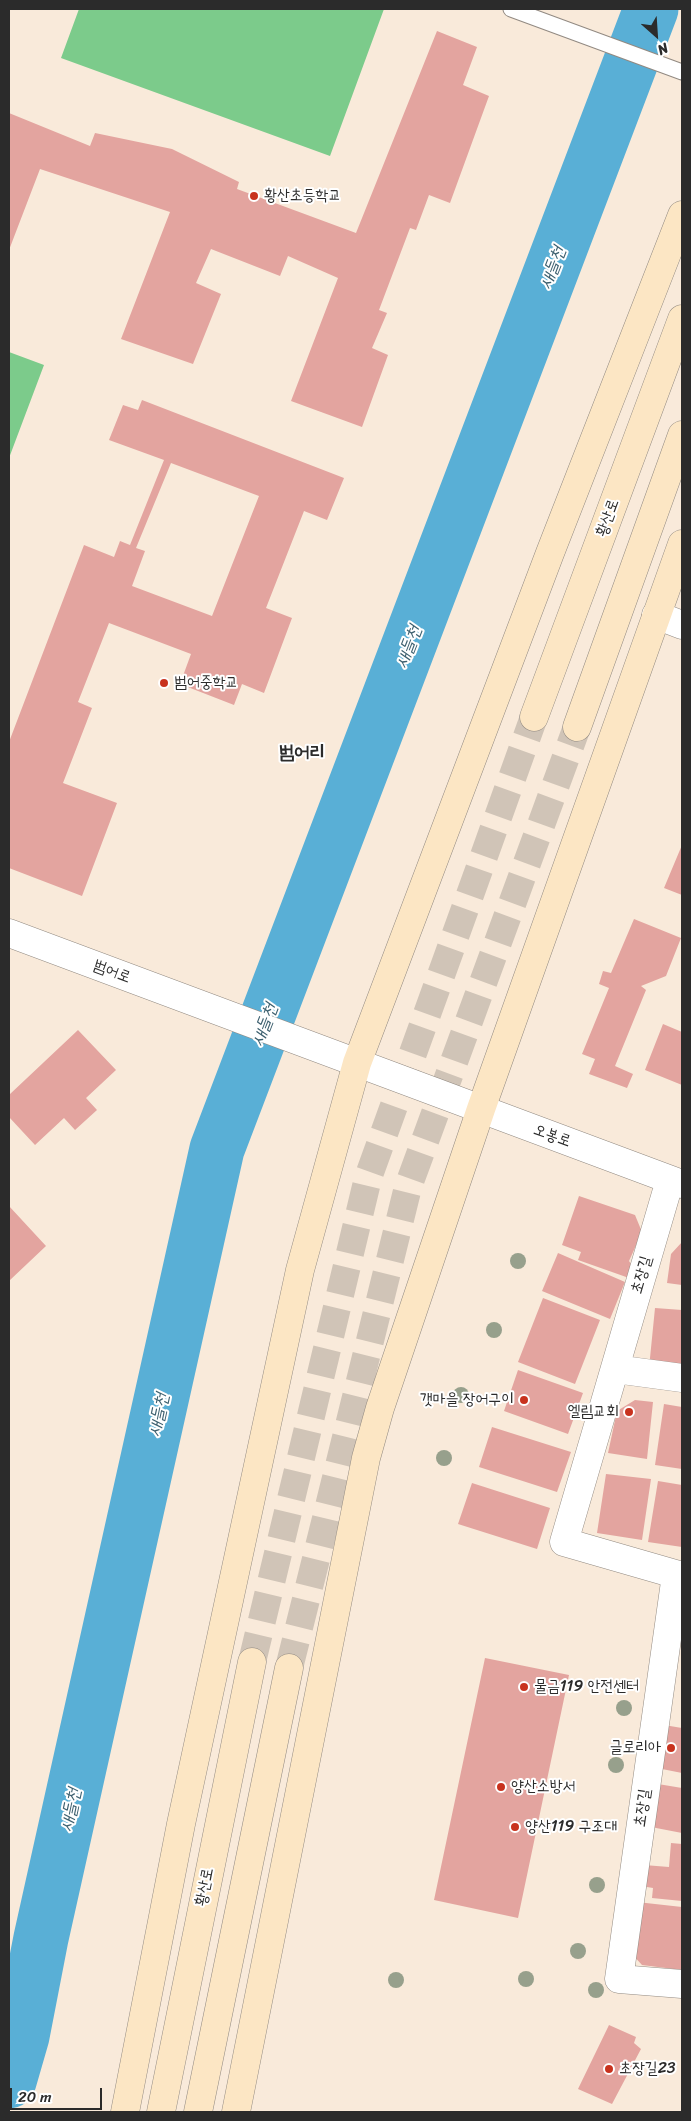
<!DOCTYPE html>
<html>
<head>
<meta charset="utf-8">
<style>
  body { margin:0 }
  #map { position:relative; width:691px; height:2121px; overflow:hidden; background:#f9eada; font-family:Sriracha,sans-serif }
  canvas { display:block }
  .frame { position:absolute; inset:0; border:10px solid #2b2b2b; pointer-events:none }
  .north { position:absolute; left:631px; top:10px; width:50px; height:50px; -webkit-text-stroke:4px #fff; paint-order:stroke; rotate:154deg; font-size:14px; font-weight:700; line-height:20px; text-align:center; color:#2b2b2b }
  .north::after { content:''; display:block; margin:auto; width:18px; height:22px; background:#2b2b2b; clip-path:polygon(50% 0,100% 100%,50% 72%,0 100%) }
  .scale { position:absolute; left:10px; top:2088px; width:92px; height:22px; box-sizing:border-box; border:2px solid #2b2b2b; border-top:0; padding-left:6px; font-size:15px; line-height:18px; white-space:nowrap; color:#2b2b2b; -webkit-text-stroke:4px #fff; paint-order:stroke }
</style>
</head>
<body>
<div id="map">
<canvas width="691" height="2121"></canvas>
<div class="frame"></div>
<div class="north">N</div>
<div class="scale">20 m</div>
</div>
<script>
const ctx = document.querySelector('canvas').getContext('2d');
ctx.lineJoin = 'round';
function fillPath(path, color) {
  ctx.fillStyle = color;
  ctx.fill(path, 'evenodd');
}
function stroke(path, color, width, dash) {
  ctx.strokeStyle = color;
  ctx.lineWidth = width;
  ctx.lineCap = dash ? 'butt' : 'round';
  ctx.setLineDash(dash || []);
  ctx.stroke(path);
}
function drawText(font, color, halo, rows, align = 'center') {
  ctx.font = font + ' Sriracha,"Poor Story",sans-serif';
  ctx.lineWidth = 4;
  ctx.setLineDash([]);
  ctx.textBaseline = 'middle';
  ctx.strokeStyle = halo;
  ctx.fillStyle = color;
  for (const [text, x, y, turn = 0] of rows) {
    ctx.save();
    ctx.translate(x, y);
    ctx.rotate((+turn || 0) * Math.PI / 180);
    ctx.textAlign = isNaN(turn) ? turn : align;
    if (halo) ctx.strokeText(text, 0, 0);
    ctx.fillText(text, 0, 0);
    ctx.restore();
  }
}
fillPath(new Path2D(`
  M79,9H384L330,156L61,58Z
  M9,352L44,365L9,458Z`), '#7ccb8b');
stroke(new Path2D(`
  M9,2081L22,2036L41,1938L217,1149L651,9`), '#59afd6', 55);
fillPath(new Path2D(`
  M437,31L477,47L463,85L489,96L450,203L429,195L416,230L410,228L379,310L387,313L372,348L388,355L362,427L291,401L338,278L288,256L280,276L211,249L196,283L221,294L193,364L121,339L170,212L40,169L9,250V113L90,146L95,133L172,149L239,182L237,189L356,233Z
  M142,400L344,478L327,520L304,511L266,608L292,618L264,693L242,684L234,705L180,684L191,654L109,623L78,702L92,708L63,783L117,803L82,896L9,868V742L84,545L114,557L120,541L130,545L164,460L109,440L123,405L138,410ZM171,463L259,496L212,616L132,586L145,551L136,548Z
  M682,845V895L664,888Z
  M634,919L681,938L666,976L641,986L646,990L615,1066L633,1074L627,1088L589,1074L595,1059L582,1054L609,988L599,984L603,971L611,973Z
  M663,1024L682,1032V1085L645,1070Z
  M78,1030L116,1070L86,1098L97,1110L75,1130L64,1118L35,1145L9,1117V1095Z
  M579,1196L635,1215L642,1232L629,1261L633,1267L629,1278L578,1260L581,1252L562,1245Z
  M9,1206L46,1246L9,1281Z
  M682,1242V1285L667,1283L671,1254Z
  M558,1253L625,1282L610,1319L542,1291Z
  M543,1298L600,1320L575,1384L518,1362Z
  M655,1308L682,1310V1371L649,1368Z
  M518,1370L583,1393L568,1434L504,1411Z
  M635,1400L653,1402L647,1459L608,1453L617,1411Z
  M664,1404L682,1407V1469L655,1465Z
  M492,1427L571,1452L557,1492L479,1467Z
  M606,1474L651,1479L642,1540L597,1533Z
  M658,1481L682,1485V1547L648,1542Z
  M472,1483L550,1508L537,1549L458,1524Z
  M485,1658L569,1675L518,1918L434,1900Z
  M664,1725L682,1728V1773L657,1768Z
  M658,1784L682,1788V1833L651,1827Z
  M671,1843L682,1844V1901L652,1898L653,1888L641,1886L644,1865L669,1867Z
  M637,1902L682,1907V1970L642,1965L631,1953Z
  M609,2025L636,2037L634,2043L641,2049L612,2104L578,2089Z`), '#e3a49f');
stroke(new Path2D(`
  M252,1662L368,1178L534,717
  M289,1668L408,1187L577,727`), '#d0c4b7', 28, [28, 14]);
const service = new Path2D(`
  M511,9L682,72`);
const minor = new Path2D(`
  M656,615L682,625
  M9,933L682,1184
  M670,1180L564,1542L682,1576
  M615,1369L682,1378
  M676,1575L619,1979L682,1984`);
const secondary = new Path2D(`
  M534,717L682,319
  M577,727L682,435
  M125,2112L181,1824L300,1270L357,1063L550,553L682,215
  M161,2112L252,1662
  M198,2112L289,1668
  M236,2112L366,1458L380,1408L481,1109L682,544`);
stroke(service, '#928a82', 17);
stroke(minor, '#928a82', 29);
stroke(secondary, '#928a82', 29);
stroke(service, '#fff', 15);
stroke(minor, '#fff', 28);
stroke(secondary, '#fce6c4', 28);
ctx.fillStyle = '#97a08c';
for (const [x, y] of [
  [518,1261],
  [494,1330],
  [461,1395],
  [444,1458],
  [624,1708],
  [616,1765],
  [597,1885],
  [578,1951],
  [526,1979],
  [396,1980],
  [596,1990]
]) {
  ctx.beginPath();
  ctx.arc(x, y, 8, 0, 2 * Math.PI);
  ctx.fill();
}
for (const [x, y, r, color] of [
  [254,196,5,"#c8321e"],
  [164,683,5,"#c8321e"],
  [524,1400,5,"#c8321e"],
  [629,1412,5,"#c8321e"],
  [524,1687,5,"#c8321e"],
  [671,1748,5,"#c8321e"],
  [501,1787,5,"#c8321e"],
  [515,1827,5,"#c8321e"],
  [609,2069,5,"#c8321e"]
]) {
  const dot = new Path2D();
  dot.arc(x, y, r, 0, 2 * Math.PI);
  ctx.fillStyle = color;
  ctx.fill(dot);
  stroke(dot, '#fff', 2);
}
drawText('16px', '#2b2b2b', '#fff', [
  ["황산초등학교",264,196],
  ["범어중학교",174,683],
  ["갯마을 장어구이",514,1400,"right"],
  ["엘림교회",619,1412,"right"],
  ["물금119 안전센터",534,1687],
  ["글로리아",661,1748,"right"],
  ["양산소방서",511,1787],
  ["양산119 구조대",525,1827],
  ["초장길23",619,2069]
], 'left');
drawText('16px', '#2b2b2b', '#fff', [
  ["황산로",608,518,-70],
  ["범어로",112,972,21],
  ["오봉로",552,1136,20],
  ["초장길",642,1275,-74],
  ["초장길",643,1808,-82],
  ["황산로",205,1887,-79]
]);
drawText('italic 18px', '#3d606f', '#fff', [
  ["새들천",553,268,-69],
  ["새들천",409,647,-69],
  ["새들천",265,1025,-69],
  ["새들천",159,1415,-78],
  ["새들천",71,1810,-78]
]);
drawText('bold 19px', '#2b2b2b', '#fff', [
  ["범어리",302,753]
]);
</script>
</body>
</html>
